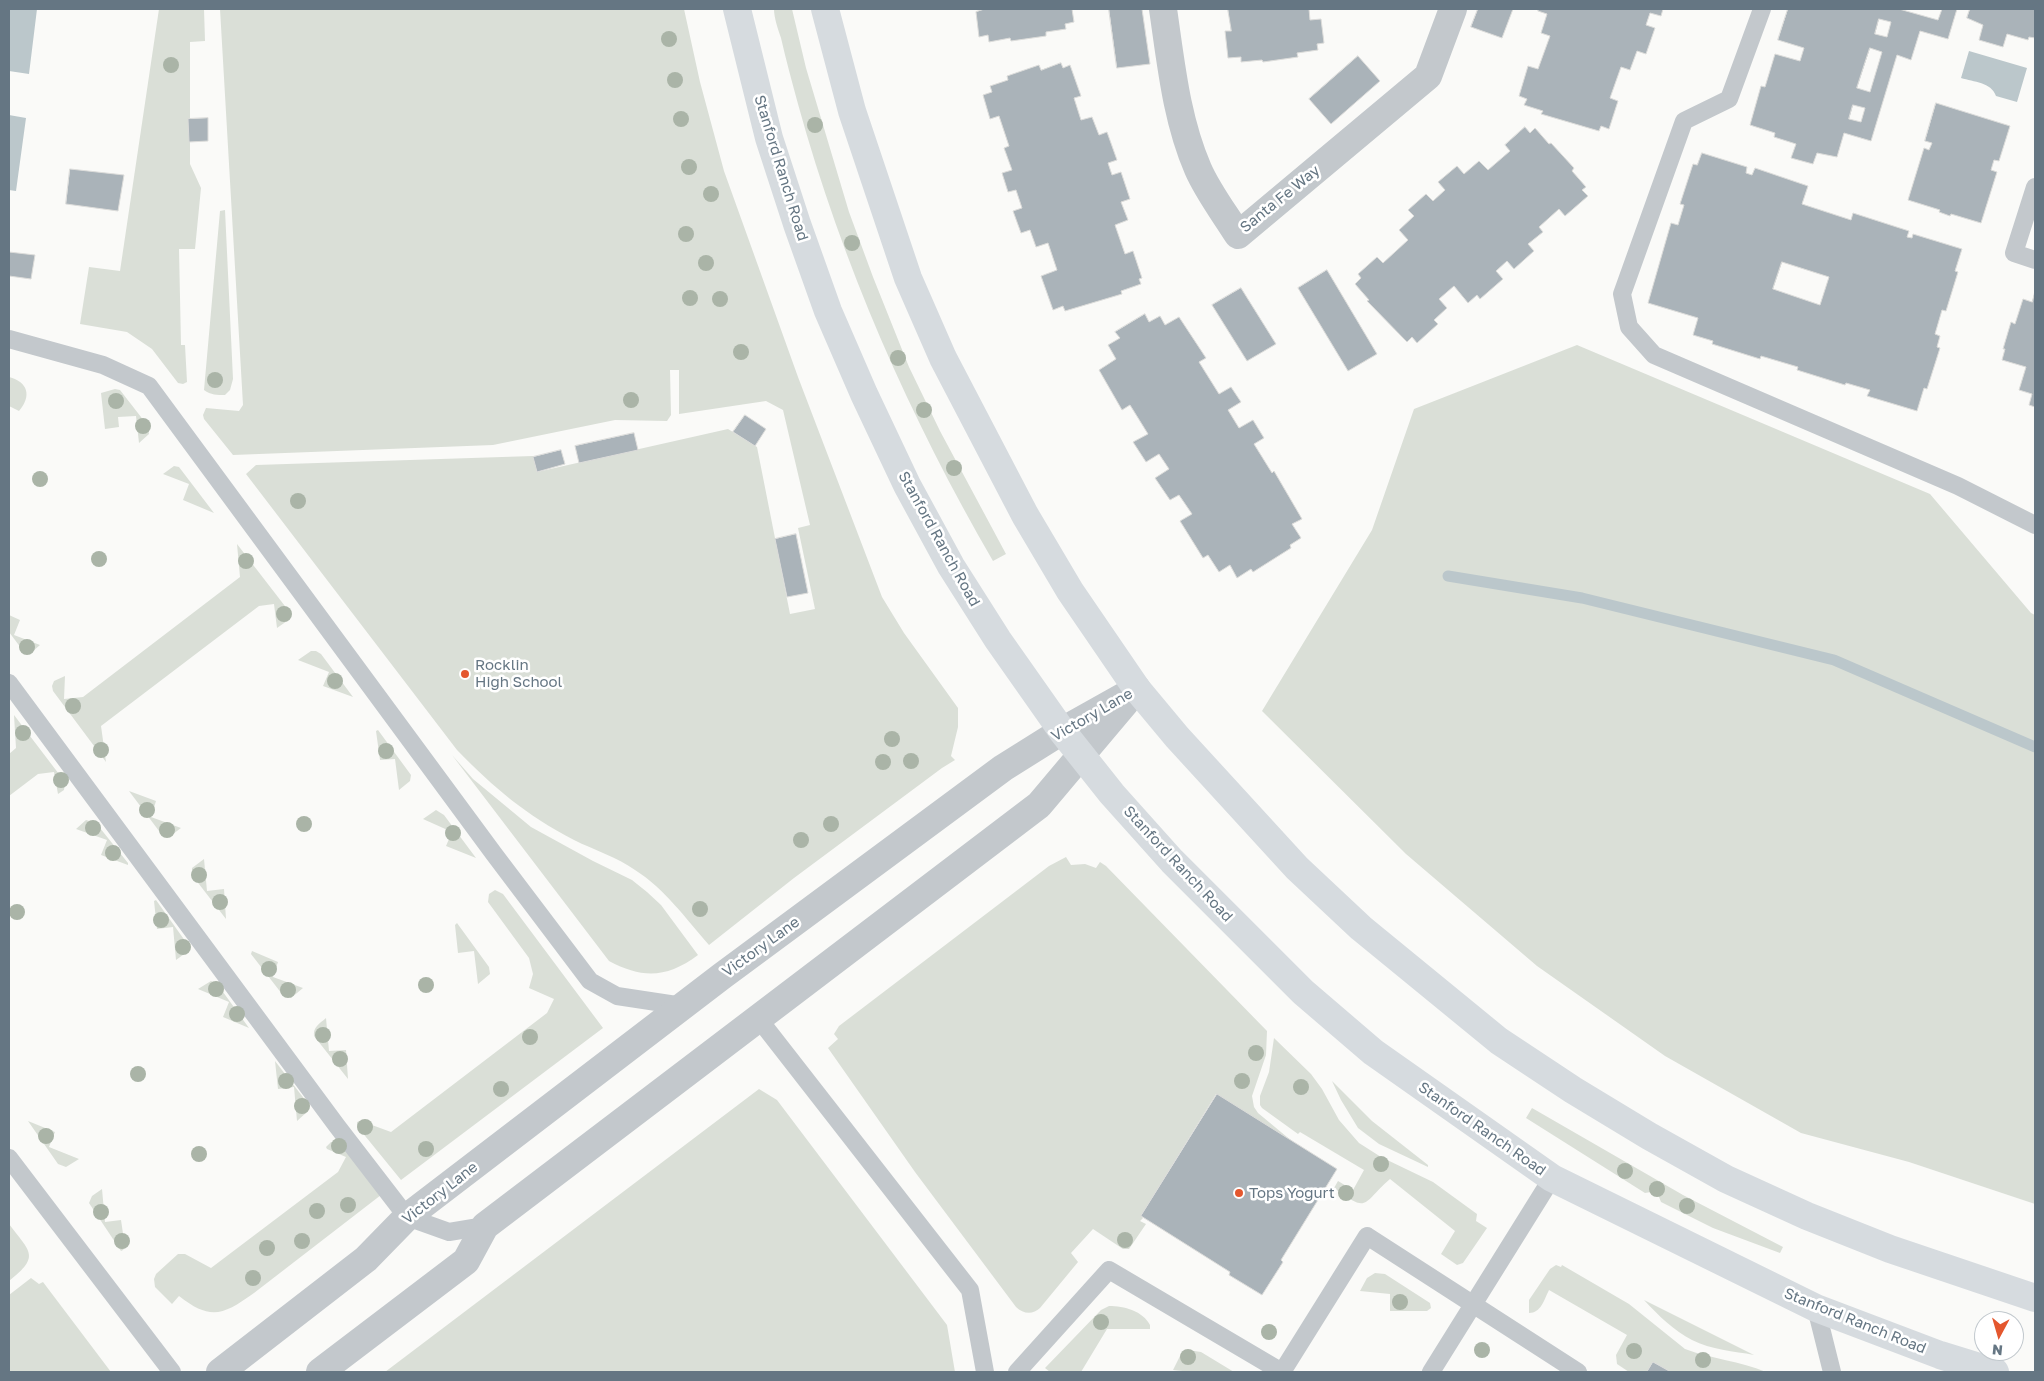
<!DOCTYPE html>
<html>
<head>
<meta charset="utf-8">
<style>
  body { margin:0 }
  #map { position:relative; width:2044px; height:1381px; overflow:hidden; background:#fafaf8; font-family:"Golos Text",sans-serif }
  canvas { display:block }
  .frame { position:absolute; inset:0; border:10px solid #657683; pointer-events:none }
  .north { position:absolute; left:1974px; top:1311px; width:50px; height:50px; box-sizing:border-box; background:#fff; border:1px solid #c1c8cd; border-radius:50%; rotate:186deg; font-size:14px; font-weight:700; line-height:20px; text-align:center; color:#657683 }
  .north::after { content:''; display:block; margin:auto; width:18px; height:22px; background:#e4572e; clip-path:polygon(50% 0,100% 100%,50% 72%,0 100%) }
</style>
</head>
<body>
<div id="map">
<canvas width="2044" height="1381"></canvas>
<div class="frame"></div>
<div class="north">N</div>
</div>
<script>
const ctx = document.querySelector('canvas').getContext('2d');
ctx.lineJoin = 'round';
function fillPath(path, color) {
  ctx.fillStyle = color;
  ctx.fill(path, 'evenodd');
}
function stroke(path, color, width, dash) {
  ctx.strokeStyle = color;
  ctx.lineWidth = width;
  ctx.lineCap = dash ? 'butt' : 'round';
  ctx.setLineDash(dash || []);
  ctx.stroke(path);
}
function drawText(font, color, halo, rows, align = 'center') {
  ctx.font = font + ' "Golos Text",sans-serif';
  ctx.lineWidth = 5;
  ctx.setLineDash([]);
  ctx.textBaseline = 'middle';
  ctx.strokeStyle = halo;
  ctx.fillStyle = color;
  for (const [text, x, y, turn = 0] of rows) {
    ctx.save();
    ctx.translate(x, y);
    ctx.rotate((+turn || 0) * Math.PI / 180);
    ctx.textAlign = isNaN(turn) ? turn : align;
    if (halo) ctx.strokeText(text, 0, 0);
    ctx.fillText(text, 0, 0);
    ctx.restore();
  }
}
fillPath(new Path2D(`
  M159,9H204L205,41L190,42V164L201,188L195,249H179L181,345H185L187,382L183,384L178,383L152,349L127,332L80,324L89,267L120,271Z
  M220,9H684L700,82L724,171L798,377L882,597L904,633L958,708V727L951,756L955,760L942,768L794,878L709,945C686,919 665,889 635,870C617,857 594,850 574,840C526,815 494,788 457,750L246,474L256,465L533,456L537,472L728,429L757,447L790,614L815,609L798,528L810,525L783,410L766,401L679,414V370H670L671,415L667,421L615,420L493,445L233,455L204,419L203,415L206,408L239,411L243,405Z
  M774,9H792L806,68L849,212L873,277L909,367L940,431L1006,554L993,561C910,418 842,264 798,104C792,82 786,60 781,38C778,29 774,18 774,9Z
  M225,210L233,379L230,390L225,395C217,395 211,395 204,390L220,211Z
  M1577,345L1930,494L2031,613L2035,615V1204L1909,1162L1801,1133L1665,1056L1537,966L1406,854L1262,711L1372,530L1414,409Z
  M9,377C28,382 32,396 19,411L9,406Z
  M115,389L120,390L148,426L149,434L139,443L136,416L118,417L119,427L105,429L101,393Z
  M174,466L179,467L214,513L183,500L189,484L163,474Z
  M237,544L288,610L290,613L287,621L277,628L274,604L259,606L101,726L106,762L53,691L52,686L54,681L65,676L64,699L83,697L240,577Z
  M9,615L20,620L14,635L40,645L32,652H24L9,632Z
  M311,651H316L321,654L353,697L323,686L329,672L298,660Z
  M14,715L65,782L64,790L58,794L54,772L38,774L9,796V754L16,748Z
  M378,730L411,775L410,781L399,790L395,759L380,760L376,731Z
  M452,755L473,779L531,827L593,861L632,880L647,892L661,905L698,955C667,978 643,979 609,961Z
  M129,791L156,801L151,817L181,828L169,837L162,835Z
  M436,810L444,815L476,858L446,846L452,832L423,819Z
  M86,820L96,823L128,863V865L101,855L107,840L76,829Z
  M1066,857L1071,865L1085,864L1096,868L1100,862L1106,866L1267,1031L1266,1055L1252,1096L1254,1107L1258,1113L1293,1142L1216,1094L1141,1216L1143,1218L1140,1221L1146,1224L1129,1249H1123L1093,1229L1071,1253L1078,1262L1040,1308C1033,1315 1023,1314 1016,1307L915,1172L828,1048L838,1039L834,1034L839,1026L1049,866Z
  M204,859L207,891L224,889L226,919L192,875V868Z
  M495,890L503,894L603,1028L401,1180L357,1126V1122L361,1121L391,1132L547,1013L554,999L529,988L533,974L529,958L488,902L489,894Z
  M156,900L188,945L187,952L176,960L173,927L157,929L154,901Z
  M457,923L489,967L490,974L478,984L474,951L458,953L455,925Z
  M252,951L278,962L273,977L303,988L291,998L282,994L251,954Z
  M211,981L218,985L249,1028L223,1017L229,1002L198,989Z
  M326,1018L329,1051L346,1050L348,1079L314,1036C313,1027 319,1024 326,1018Z
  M1274,1038L1311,1074L1322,1089L1339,1120L1359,1143L1381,1157L1433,1182L1477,1214L1476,1221L1487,1228L1463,1263L1457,1265L1441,1254L1455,1231L1390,1179C1361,1204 1370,1214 1334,1188L1338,1181L1353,1190L1364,1170L1300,1132L1298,1134L1262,1108L1260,1105V1096L1269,1072Z
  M275,1061L309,1105L307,1112L297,1121L294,1087L278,1089Z
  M1332,1081L1372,1121L1428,1165V1167L1379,1144L1358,1128L1341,1100Z
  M759,1089L777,1100L947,1325L955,1372H385Z
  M1532,1108L1683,1195L1783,1247L1780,1253L1713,1228L1661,1202L1659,1197L1651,1192L1645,1193L1526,1118Z
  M28,1121L55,1132L49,1147L79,1159L66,1167L58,1164Z
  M331,1142H336L341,1145L381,1195L254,1293C223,1315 211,1321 179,1296L172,1304L155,1287L154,1279L156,1274L178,1254H185L211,1268L338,1172L346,1157L327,1149L326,1147Z
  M102,1189L105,1222L121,1220L125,1247L123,1250L121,1251L89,1203L92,1196Z
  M9,1224C30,1252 41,1256 9,1281Z
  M1556,1265L1561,1267L1562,1265L1629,1304L1685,1349C1712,1359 1740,1361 1766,1372H1671L1653,1362L1647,1372H1629L1617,1364L1616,1355L1627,1335L1549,1290C1544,1300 1541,1313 1529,1313V1300L1550,1269Z
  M1375,1273L1385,1274L1430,1303L1431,1308L1427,1311H1390V1294L1360,1291L1367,1278Z
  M31,1278L39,1284L43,1282L111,1372H9V1295Z
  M1644,1300L1754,1355C1734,1351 1711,1350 1692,1340C1674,1331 1658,1315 1644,1300Z
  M1109,1306C1124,1306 1143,1311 1150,1325V1329H1107L1081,1372H1050L1045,1368L1101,1310Z
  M1188,1350L1201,1352L1234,1372H1192L1173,1370L1181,1354Z`), '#dadfd7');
fillPath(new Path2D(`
  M9,9H37L29,74L9,71Z
  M1969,51L2027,68L2017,102L1996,96C1991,82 1974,82 1961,78Z
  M9,115L26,118L16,191L9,190Z`), '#bbc7cb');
stroke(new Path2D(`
  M1448,576L1582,598L1834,660L2035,747`), '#bbc7cb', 11);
const building = new Path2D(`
  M985,9H1072L1074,22L1065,24L1066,29L1046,32V36L1011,41L1010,38L989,42L988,35L979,37L976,12Z
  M1109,9H1142L1150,64L1117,68Z
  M1228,9H1309L1310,20L1321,19L1324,43L1317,44L1318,50L1297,53L1298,57L1263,62L1262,60L1241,62V57L1228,58L1225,31H1231Z
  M1478,9H1513L1502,38L1471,27Z
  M1539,9H1663L1661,16L1650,13L1646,25L1655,28L1646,54L1637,51L1630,70L1621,67L1610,98L1618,101L1609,129L1601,126L1599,131L1541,114L1543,111L1524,105L1527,99L1519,96L1528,66L1538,69L1550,36L1541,33L1547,14L1538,11Z
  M1788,9H1899L1938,20L1942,9H1957L1948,39L1920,31L1911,60L1897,55L1871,141L1844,133L1837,157L1817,153L1813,164L1791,158L1796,144L1774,137L1775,133L1750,125L1761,86L1765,87L1775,54L1800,61L1804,48L1778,40ZM1879,19L1891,22L1887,37L1875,34ZM1870,48L1882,52L1870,92L1857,88ZM1853,105L1865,108L1861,122L1849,119Z
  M1970,9H2035V38L2029,37L2028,40L2007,34L2003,47L1979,40L1983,25L1967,18Z
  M1358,56L1380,81L1331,124L1309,99Z
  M1061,63L1063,68L1070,65L1081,96L1074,98L1081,120L1092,117L1099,135L1107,132L1117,160L1108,163L1112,175L1121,172L1130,199L1121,202L1128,220L1115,225L1125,254L1133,251L1142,278L1139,279L1141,284L1121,291L1122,294L1065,311L1063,306L1053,310L1041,276L1057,270L1048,243L1036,247L1030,230L1021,233L1013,211L1022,208L1016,190L1008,192L1002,173L1012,170L1004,148L1009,146L999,116L990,119L983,95L992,92L990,86L1008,80L1007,76L1039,65L1041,70Z
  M1936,103L2010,126L1999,161L1994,160L1991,170L1997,172L1981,223L1951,214L1950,216L1939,212L1940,210L1908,200L1924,148L1929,150L1932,143L1925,141Z
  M208,118V141L189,142L188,119Z
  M1525,127L1530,133L1535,128L1549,144L1551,143L1574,168L1572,171L1586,187L1582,190L1588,196L1565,216L1559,209L1539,227L1543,232L1528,244L1534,251L1514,269L1507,261L1496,271L1503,279L1480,299L1477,295L1468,303L1454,286L1439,299L1447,308L1434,320L1438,324L1417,343L1412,337L1407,342L1367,301L1369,300L1355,284L1361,278L1358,274L1377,257L1383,263L1408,240L1399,230L1414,216L1408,210L1426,194L1433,201L1445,190L1438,182L1457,166L1464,174L1479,161L1488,170L1510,151L1505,145Z
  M1702,153L1747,167L1746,173L1752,175L1755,168L1808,186L1802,204L1851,220L1853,213L1909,231L1907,237L1912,238L1913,234L1962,249L1955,271L1958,272L1946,311L1942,310L1935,334L1940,336L1937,347L1940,348L1927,389L1924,388L1917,411L1867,396L1870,390L1846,383L1845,385L1797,370L1798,367L1761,356L1760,359L1712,344L1713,341L1693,335L1698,318L1648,303L1671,223L1678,225L1684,205L1680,204L1693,164L1697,165ZM1782,262L1829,277L1820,305L1773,289Z
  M70,169L124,175L118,211L66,204Z
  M9,252L35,255L31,279L9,276Z
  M1327,270L1377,354L1348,371L1298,288Z
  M1241,288L1276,344L1247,361L1212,305Z
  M2035,291V407L2029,405L2032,394L2019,390L2026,367L2002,360L2005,349H2003L2011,322L2015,324L2023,299L2032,302Z
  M1145,314L1149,322L1160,316L1165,325L1179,317L1206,358L1199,362L1219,394L1231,387L1241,402L1228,410L1239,428L1253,420L1264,438L1254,444L1272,473L1274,471L1302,519L1292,524L1301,538L1290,545L1291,548L1253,572L1251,569L1237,578L1230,565L1219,572L1208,555L1203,558L1180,521L1192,514L1179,495L1170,500L1155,478L1169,469L1159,454L1146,462L1133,442L1148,434L1130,405L1122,410L1099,370L1116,359L1108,345L1120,338L1115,332Z
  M745,415L766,429L755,446L733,432Z
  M634,433L638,450L579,463L575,446Z
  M561,450L565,464L537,472L533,457Z
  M796,534L808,593L787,597L775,539Z
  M1217,1094L1337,1169L1281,1260L1283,1262L1262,1295L1229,1275L1230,1272L1141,1216Z
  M1653,1362L1671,1372H1647Z`);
fillPath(building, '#aab3b9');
stroke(building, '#dcdcda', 1);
stroke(new Path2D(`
  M1762,9L1729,99L1684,121L1622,294L1629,327L1654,355L1958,486L2035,525
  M2035,187L2014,253L2035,260
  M9,339L103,365L149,386L494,854L590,981L617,996L683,1006
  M9,683L337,1126L407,1217L449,1232L485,1226
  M758,1018L970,1290L985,1372
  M9,1158L172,1372
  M1816,1308L1832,1372
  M1017,1372L1109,1270L1282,1372L1367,1236L1578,1372
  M1431,1372L1552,1178`), '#c3c8cc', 18);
stroke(new Path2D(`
  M1163,9C1171,63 1176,118 1198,169C1208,192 1225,214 1238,235L1428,76L1453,9
  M220,1372L366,1259L407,1217L722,976L1003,768L1062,731L1137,689
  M320,1372L466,1261L485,1226L1039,805L1125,703`), '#c3c8cc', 28);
stroke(new Path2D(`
  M737,9L769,138L797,224L828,311L864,394L907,485L951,566L998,640L1062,731L1112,794L1172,861L1303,992L1373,1052L1552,1178L1816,1308L1940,1355L1995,1372
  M825,9L852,111L908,278L943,358L1025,515L1070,591L1137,689L1177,737L1297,868L1361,928L1499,1041L1573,1090L1649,1136L1726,1179L1807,1216L1890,1249L2035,1298`), '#d6dbdf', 28);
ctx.fillStyle = '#aab4a7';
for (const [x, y] of [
  [669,39],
  [171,65],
  [675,80],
  [681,119],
  [815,125],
  [689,167],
  [711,194],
  [686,234],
  [852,243],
  [706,263],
  [690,298],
  [720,299],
  [741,352],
  [898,358],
  [215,380],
  [631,400],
  [116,401],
  [924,410],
  [143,426],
  [954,468],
  [40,479],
  [298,501],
  [99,559],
  [246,561],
  [284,614],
  [27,647],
  [335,681],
  [73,706],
  [23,733],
  [892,739],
  [101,750],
  [386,751],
  [911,761],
  [883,762],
  [61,780],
  [147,810],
  [304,824],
  [831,824],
  [93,828],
  [167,830],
  [453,833],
  [801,840],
  [113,853],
  [199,875],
  [220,902],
  [700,909],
  [17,912],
  [161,920],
  [183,947],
  [269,969],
  [426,985],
  [216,989],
  [288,990],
  [237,1014],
  [323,1035],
  [530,1037],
  [1256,1053],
  [340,1059],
  [138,1074],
  [286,1081],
  [1242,1081],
  [1301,1087],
  [501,1089],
  [302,1106],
  [365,1127],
  [46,1136],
  [339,1146],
  [426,1149],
  [199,1154],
  [1381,1164],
  [1625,1171],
  [1657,1189],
  [1346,1193],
  [348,1205],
  [1687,1206],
  [317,1211],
  [101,1212],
  [1125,1240],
  [122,1241],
  [302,1241],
  [267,1248],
  [253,1278],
  [1400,1302],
  [1101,1322],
  [1269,1332],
  [1482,1350],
  [1634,1351],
  [1188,1357],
  [1703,1360]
]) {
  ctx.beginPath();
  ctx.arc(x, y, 8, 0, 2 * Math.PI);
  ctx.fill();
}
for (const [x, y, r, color] of [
  [465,674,5,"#e4572e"],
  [1239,1193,5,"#e4572e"]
]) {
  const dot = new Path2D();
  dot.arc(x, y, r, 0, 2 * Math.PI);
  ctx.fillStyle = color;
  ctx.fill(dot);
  stroke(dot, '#fff', 2);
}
drawText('15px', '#657683', '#fff', [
  ["Stanford Ranch Road",781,168,73],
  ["Santa Fe Way",1280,199,-39],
  ["Stanford Ranch Road",939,539,61],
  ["Victory Lane",1092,715,-30],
  ["Stanford Ranch Road",1178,864,47],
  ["Victory Lane",761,947,-36],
  ["Stanford Ranch Road",1482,1129,35],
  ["Victory Lane",440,1193,-38],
  ["Stanford Ranch Road",1855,1321,22]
]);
drawText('15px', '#657683', '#fff', [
  ["Rocklin",475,665],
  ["High School",475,682],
  ["Tops Yogurt",1249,1193]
], 'left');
</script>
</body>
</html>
